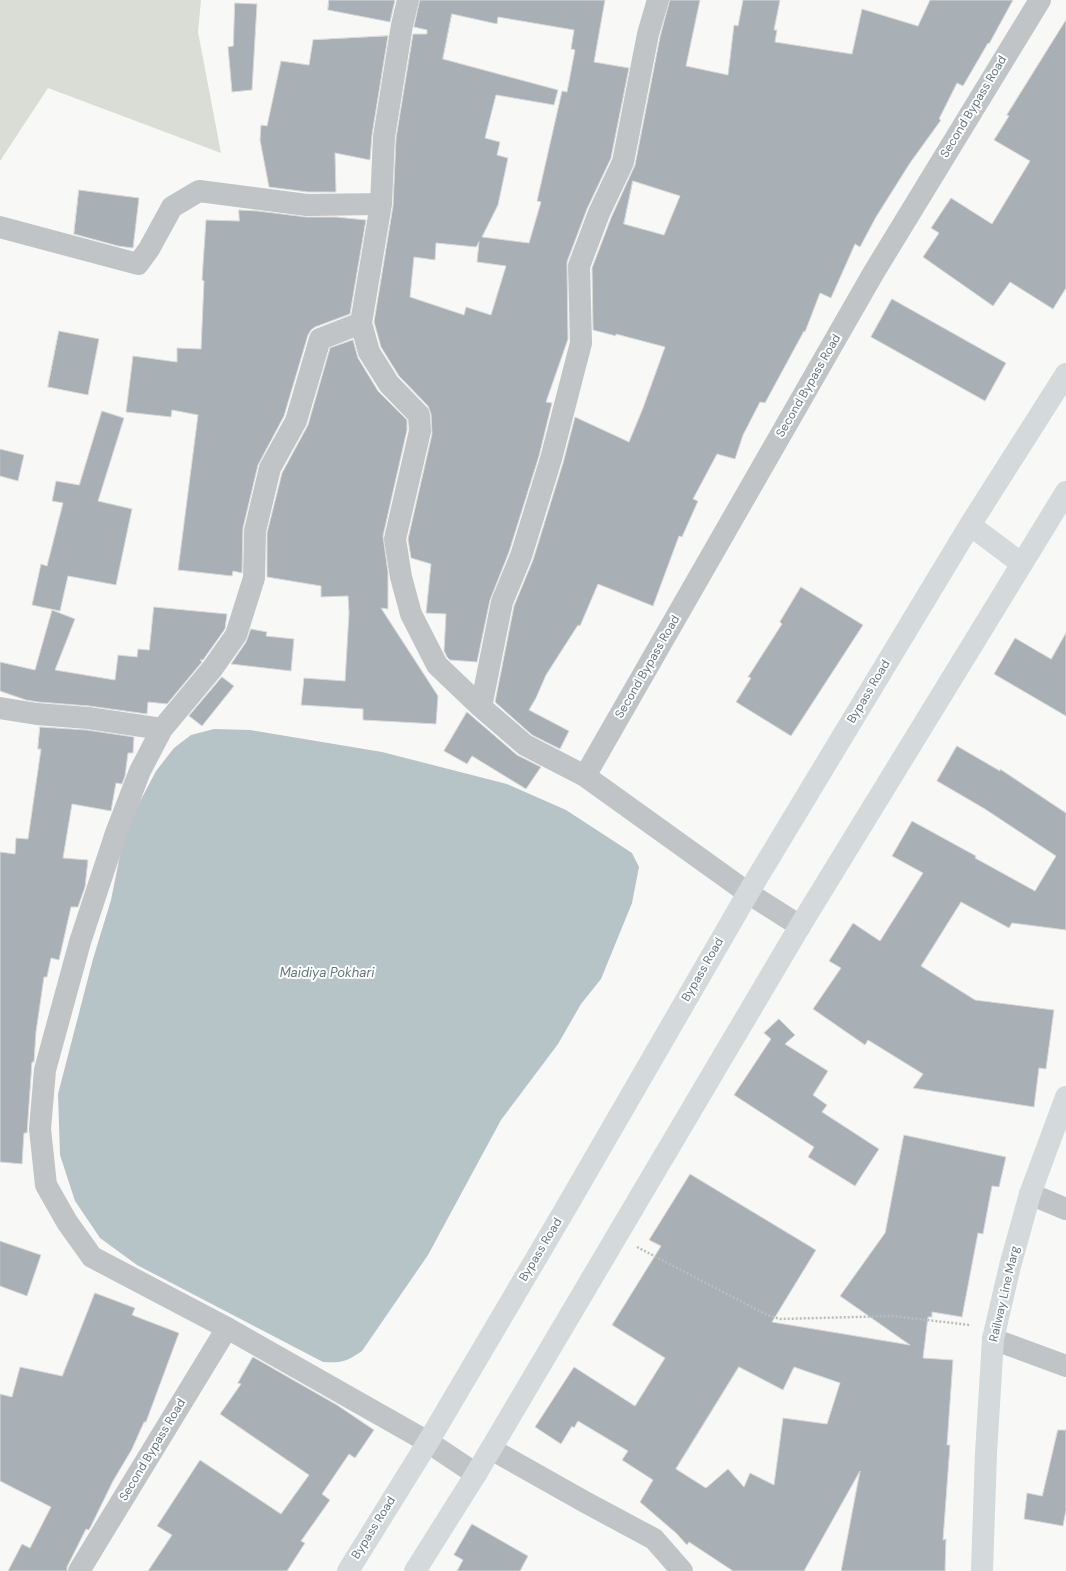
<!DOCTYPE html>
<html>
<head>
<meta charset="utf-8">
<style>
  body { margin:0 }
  canvas { display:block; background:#f8f8f6 }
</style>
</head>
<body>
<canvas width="1066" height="1571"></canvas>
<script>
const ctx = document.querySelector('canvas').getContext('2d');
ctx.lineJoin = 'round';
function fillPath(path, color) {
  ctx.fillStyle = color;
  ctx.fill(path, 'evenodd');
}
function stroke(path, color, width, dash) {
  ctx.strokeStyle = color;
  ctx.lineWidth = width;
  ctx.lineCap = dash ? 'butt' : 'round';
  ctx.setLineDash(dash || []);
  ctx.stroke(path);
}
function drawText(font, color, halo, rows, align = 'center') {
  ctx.font = font + ' "DM Sans",sans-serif';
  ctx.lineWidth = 4;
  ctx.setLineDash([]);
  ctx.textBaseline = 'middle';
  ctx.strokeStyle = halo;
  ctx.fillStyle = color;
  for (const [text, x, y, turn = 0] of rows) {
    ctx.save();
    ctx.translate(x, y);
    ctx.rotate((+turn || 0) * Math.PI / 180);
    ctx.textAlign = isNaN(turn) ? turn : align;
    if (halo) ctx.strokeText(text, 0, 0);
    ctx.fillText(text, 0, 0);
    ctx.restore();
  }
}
fillPath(new Path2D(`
  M0,0H201L198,32L221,153L48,88L0,161Z`), '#d9ddd5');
fillPath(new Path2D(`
  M214,729L250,730L382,752L507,784L566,810L632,853L639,867L632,903L601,979L581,1004L558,1044L501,1120L428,1255L362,1351C346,1362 342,1363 323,1362L137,1265L100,1238L75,1201L60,1155L58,1094L93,959L111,900L125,830L156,771L174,748L191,735Z`), '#b7c4c7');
const building = new Path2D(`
  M329,0H395L390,22L328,10Z
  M420,0H605L594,62L629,68L611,158L587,209L567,262L568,339L546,402L552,403L539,456L509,552L490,600L477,662L450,660L447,657L444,651L446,614L426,613L431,564L411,558L408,539L432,434L431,414L428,406L399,376L381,347L374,322L393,206L396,138L413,34H427V30L414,27ZM452,14L497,24L498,17L574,30L571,49L575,50L567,92L562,91L537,201L541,202L529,243L482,237L498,205L508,158L497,155L500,142L485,138L496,95L554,105L558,90L443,59ZM479,242L477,262L506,266L491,315L466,307L464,315L410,297L414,257L435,260L436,243L476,247Z
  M670,0H700L686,66L728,75L734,25L738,26L743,0H780L774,30H777L775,42L852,54L862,9L918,26L930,0H1013L989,44L988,43L963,86L957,83L939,119L941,120L910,163L876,217L860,247L855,244L831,298L820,293L805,332L804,331L765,403L760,402L743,435L735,459L717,454L693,499L698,501L682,537L679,536L653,606L598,584L580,626L578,625L546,675L536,698L529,710L569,731L560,749L532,735L495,702L514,606L533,560L563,463L575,417L629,442L643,408L665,347L616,334V336L593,330L592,268L611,218L635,165L660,37ZM633,181L680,196L664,235L624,224Z
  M235,3L257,4L252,90L232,92L228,47L233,46Z
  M1066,20V288L1053,309L1010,282L993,306L923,257L939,233L931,228L951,198L992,224L1030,161L994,140L1009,116L1007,115Z
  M388,36L372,135L370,160L335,153L336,192H308L269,187L260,140L261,125L267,126L281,61L309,65L313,40Z
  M79,190L139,198L133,248L118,246L74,234Z
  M239,210L258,211L306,217H336L366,220L350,314L315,327L311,330L308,335L284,416L258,465L243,528L242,573L233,571L232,576L178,570L198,415L172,410L171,417L126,412L133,356L177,362V348L201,349L204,281L202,280L206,220L239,221Z
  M892,299L1006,363L985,401L871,337Z
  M59,331L99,339L88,395L48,387Z
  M353,340L358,358L378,391L407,420V430L383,536L388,572V609L381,608L438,696L436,724L363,720V709L301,705L304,678L345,681L349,613L348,596L321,597V586L267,577V533L282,473L308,425L330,348Z
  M102,411L124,418L98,501L132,509L116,585L68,576L60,611L32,605L41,564L47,566L63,503L52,501L56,481L79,485Z
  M0,449L24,455L18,481L0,476Z
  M801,587L863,625L791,736L736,702L751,678L748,677L782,624L780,622Z
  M154,607L227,614L225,629L203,660H200L202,662L167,704L148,702L147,714L89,706L38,702L26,700L0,691V662L35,670L52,610L75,619L55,670L115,680L118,655L137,657L138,649L149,650Z
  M251,629L267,632L266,636L294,639L291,671L231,664L246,642Z
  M1066,633V716L994,674L1015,638L1051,659Z
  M222,677L234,686L202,726L189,716Z
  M467,712L517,755L541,767L526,789L472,756L467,764L444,751Z
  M40,727L87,730L134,737L133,753H128L125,776L122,784L116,783L111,811L72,804L63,858L88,860L85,887L78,907H71L59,960L51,958L47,977H44L36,1032L34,1062H32L28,1119L27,1133H24L22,1164L0,1162V852L15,854L16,838L28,839L41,749H38Z
  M957,746L1000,771V769L1066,813V930L1012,923L1009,928L961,902L921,966L975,1000L1054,1010L1046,1069L1039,1068L1034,1107L913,1088L923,1074L868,1040L865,1045L813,1009L841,968L829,961L853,923L880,941L923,873L892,856L912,821L976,856L975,858L1035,891L1056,856L985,809L937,781Z
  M779,1019L795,1035L785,1044L828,1071L813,1095L827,1105L822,1112L879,1149L855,1186L808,1157L814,1147L734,1095L771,1039L764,1033Z
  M904,1135L1006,1157L999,1187L992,1186L983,1234L978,1233L962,1317L932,1312V1317H928L923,1358L953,1360L947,1445H950L943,1540L946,1539L945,1571H841L860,1471L804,1571H733L689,1542L687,1545L676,1533L640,1502L653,1480L622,1460L628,1451L578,1421L574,1428L572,1426L561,1444L535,1427L574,1367L635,1406L665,1358L612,1325L661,1246L649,1240L690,1174L816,1250L772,1322L910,1345L840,1296L885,1233ZM739,1367L783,1390L794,1367L840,1383L827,1424L783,1418L774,1485L750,1473L744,1487L728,1469L706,1488L676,1469Z
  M0,1241L41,1255L27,1296L0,1286Z
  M95,1293L135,1308L132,1315L179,1333L146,1422H144L132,1449L113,1481L91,1526L89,1530L86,1529L67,1567V1571H8L22,1544L30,1548L51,1507L0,1481V1394L12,1397L20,1367L62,1376Z
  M253,1357L337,1405L374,1430L355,1458L349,1454L322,1494L330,1500L301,1541L305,1543L287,1571H148L172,1535L157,1526L200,1460L281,1514L309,1475L220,1414L241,1384L238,1383Z
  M1058,1430H1066V1510L1063,1526L1024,1519L1027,1493L1042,1496Z
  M472,1524L528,1556L520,1571H457L463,1560L454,1555Z`);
fillPath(building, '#a8b0b5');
stroke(building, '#dadad8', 1);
stroke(new Path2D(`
  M637,1247L767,1315L780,1319L893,1316L970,1325`), '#babdbf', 2.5, [2, 2]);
stroke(new Path2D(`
  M408,0L402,25L384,137L381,204L361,323L369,352L389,384L419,415L420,431L395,539L401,577L411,614L437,665L481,707L525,745L585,776L748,893L800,926
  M0,227L138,264L149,249L172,207L199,191L307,205L381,204
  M361,323L320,339L296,421L270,468L255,531L254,578L236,635L212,669L162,729L140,771L116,833L80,942L45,1070L40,1129L46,1185L67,1222L92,1257L227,1328L428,1442L476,1474
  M481,707L502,602L521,556L551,459L581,343L579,266L599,213L623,162L648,34L658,0
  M0,708L37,714L88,718L162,729
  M585,776L874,272L1040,0
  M1030,1194L1066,1209
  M993,1339L1066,1366
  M491,1449L585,1502L654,1539L682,1571
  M79,1571L227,1328`), '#c0c4c7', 22);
stroke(new Path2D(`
  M970,525L1022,564
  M348,1571L428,1442L567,1206L748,893L970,525L1066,374
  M415,1571L476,1474L800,926L1066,492
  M982,1571L986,1453L993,1339L1010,1266L1030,1194L1066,1097`), '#d4d9db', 22);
drawText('12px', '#66767f', '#fff', [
  ["Second Bypass Road",974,107,-59],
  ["Second Bypass Road",809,386,-60],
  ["Second Bypass Road",648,667,-60],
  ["Bypass Road",869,692,-59],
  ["Bypass Road",703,970,-60],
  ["Bypass Road",541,1250,-59],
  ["Railway Line Marg",1005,1294,-77],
  ["Second Bypass Road",153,1450,-59],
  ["Bypass Road",374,1528,-58]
]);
drawText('italic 13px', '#607579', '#fff', [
  ["Maidiya Pokhari",327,974]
]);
</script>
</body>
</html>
